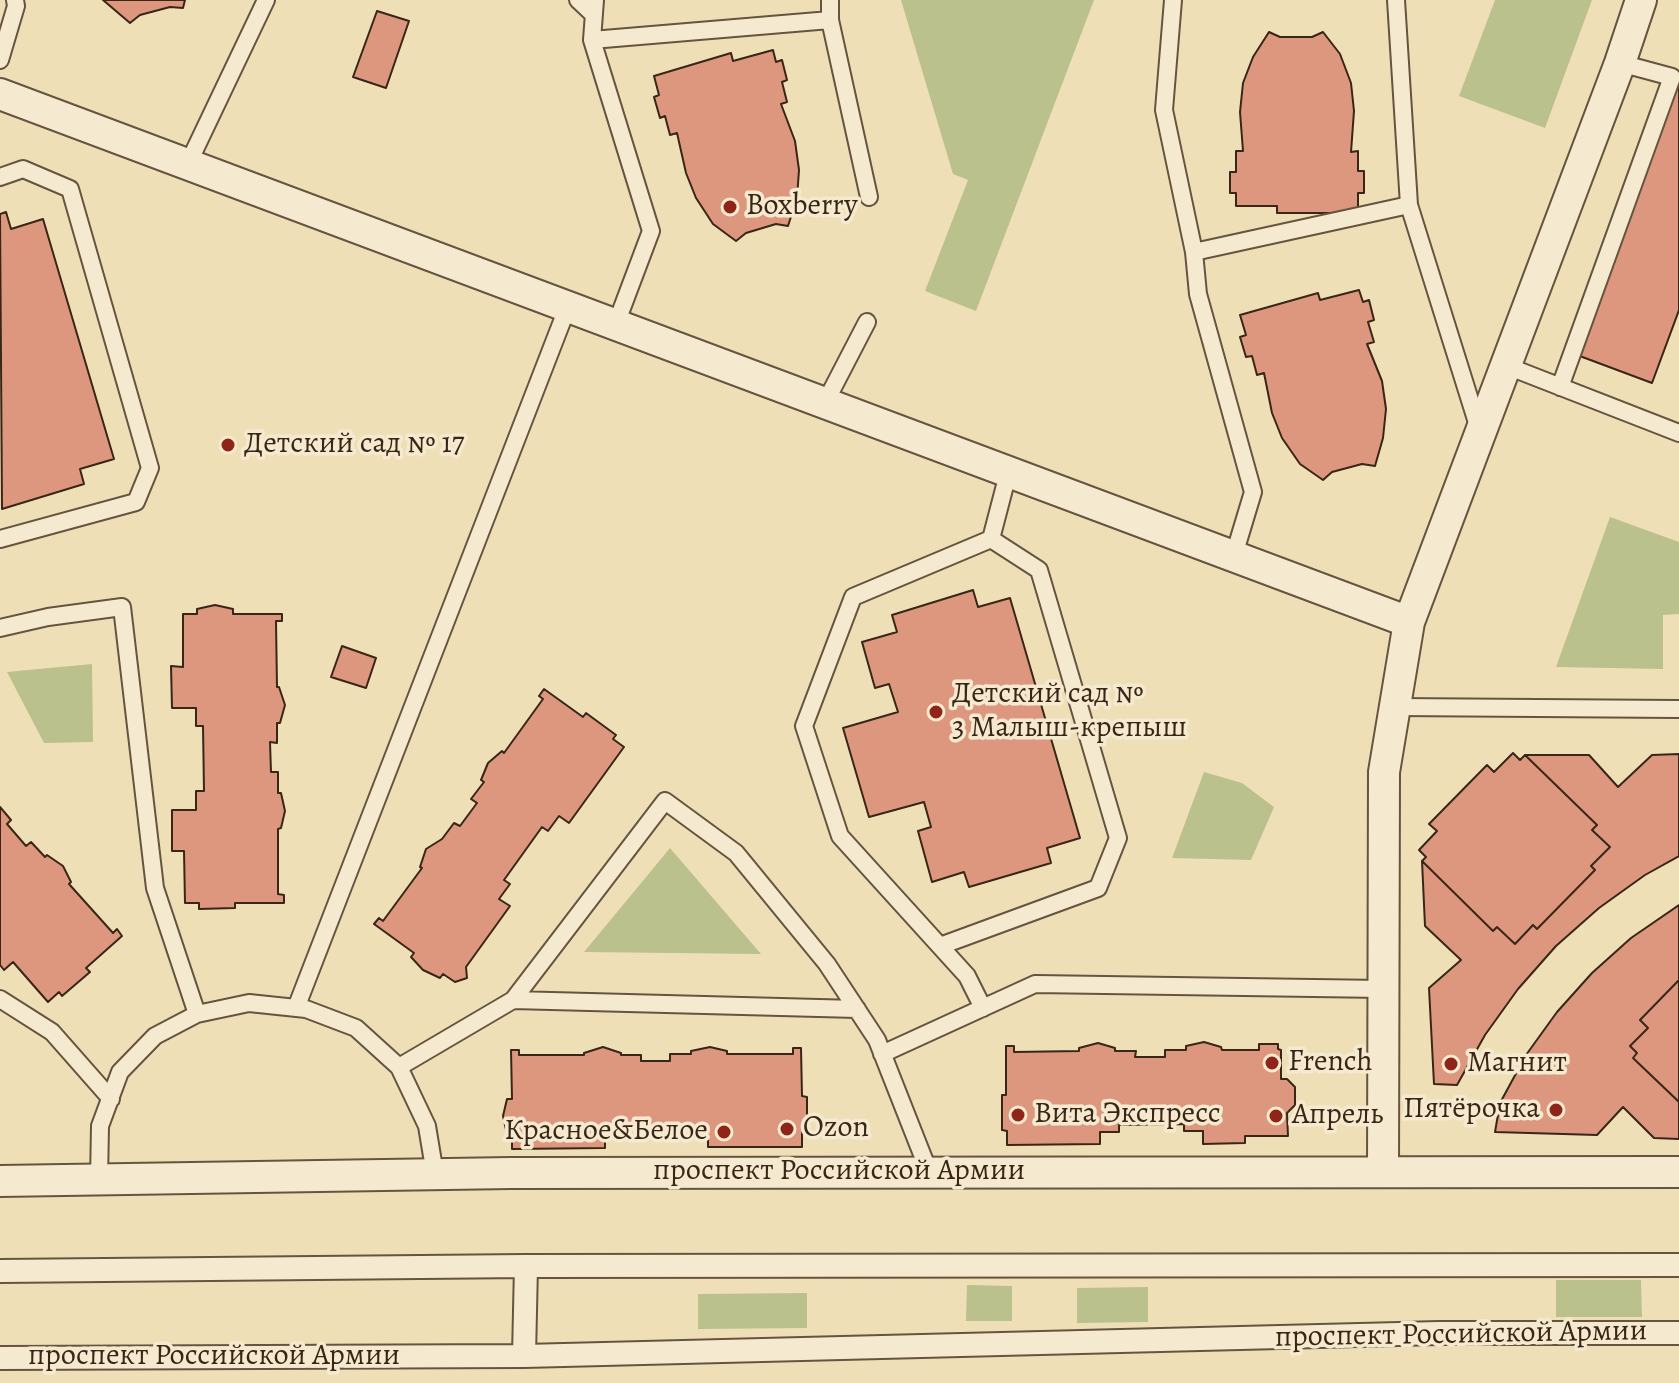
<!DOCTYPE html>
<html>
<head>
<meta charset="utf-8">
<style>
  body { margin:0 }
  canvas { display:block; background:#efdfb7 }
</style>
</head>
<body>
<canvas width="1679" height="1383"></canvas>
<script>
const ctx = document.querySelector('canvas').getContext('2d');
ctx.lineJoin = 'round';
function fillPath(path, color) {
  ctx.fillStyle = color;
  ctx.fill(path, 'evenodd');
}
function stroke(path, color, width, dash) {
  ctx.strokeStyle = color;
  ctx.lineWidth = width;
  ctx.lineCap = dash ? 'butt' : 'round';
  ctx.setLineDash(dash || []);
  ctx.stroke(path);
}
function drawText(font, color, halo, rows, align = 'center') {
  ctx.font = font + ' Alegreya,serif';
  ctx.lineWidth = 7;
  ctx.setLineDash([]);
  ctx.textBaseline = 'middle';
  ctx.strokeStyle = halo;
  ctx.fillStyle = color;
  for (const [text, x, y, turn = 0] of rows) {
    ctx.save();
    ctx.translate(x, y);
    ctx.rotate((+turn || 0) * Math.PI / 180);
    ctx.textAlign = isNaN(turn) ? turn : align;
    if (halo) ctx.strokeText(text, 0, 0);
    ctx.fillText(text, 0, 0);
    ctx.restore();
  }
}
fillPath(new Path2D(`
  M901,0H1094L976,311L925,291L968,180L953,174Z
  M1495,0H1592L1545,128L1459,96Z
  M1610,517L1679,542V614L1663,615V669L1556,667Z
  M92,664L93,742L44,743L7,672Z
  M1204,772L1242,783L1274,807L1251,860L1172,858Z
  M670,848L761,954L584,952Z
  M1556,1280H1641L1642,1317H1556Z
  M967,1285L1012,1286V1321H966Z
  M1148,1287V1322L1077,1323V1288Z
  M807,1293V1328L698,1329V1294Z`), '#bac18d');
const building = new Path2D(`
  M103,0H185L183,8L170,7L140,15L130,23Z
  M377,11L409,21L386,88L353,77Z
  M1269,32L1280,37H1312L1323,32L1340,54L1351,83L1354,111L1351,152L1358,151V171H1364V193H1358V213H1277V206H1236V193H1230V172H1236V151H1243L1240,112L1243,83L1253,57Z
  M773,50L776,62L782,60L787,80L782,82L787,102L781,104L795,141L799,170L797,198L788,226L776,224L746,233L736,241L713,224L696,198L686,173L677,133L670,135L665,116L660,118L654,97L659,95L654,76L731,53L733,61Z
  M1679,77V310L1652,383L1577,355Z
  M6,212L11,229L43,219L114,459L80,469L84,484L2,509L0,214Z
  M1359,290L1363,302L1369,300L1374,320L1368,322L1374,342L1367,344L1382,381L1386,409L1383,438L1375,466L1362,464L1332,472L1323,480L1300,464L1282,438L1272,413L1264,373L1257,375L1252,356L1246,357L1240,337L1246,335L1240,315L1318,293L1320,300Z
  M973,590L978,607L1010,598L1080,838L1047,848L1051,863L969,887L964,872L932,882L918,831L931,827L924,802L869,817L843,728L898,712L889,684L875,688L862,642L897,632L892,615Z
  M215,605L233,609V614H282V621H276L277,687H279L285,705L280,723H277V743L270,742L271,772H278V793H281L285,811L281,828L278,829V894L284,895V903H235V908L199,909V903H185L184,851H172V810H196V791H204L203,726H196V708H172L171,666L183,667V614H197V609Z
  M342,646L376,658L366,688L331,677Z
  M544,689L583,717L586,713L616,735L613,739L624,747L569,823L559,816L548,831L542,827L504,880L510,884L499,899L510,906L466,967L467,978L455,982L443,974L440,978L423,970L411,957L414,953L374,924L379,918L383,921L422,868L420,867L426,849L442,839L454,823L460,826L477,803L471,799L484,782L481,780L488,763L502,751L504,753L543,699L539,696Z
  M1513,753L1520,760L1525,755L1597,825L1592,830L1610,847L1591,866L1595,870L1537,929L1533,925L1515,944L1497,927L1493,931L1422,861L1426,857L1419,850L1437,831L1429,824L1487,765L1494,772Z
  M1679,754V856L1645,875L1599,908L1556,946L1518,989L1485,1035L1457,1085L1434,1084L1429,988L1461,960L1425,926L1422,861L1493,931L1497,927L1515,944L1533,925L1537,929L1595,870L1591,866L1610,847L1592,830L1597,825L1525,755H1589L1618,787L1652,755Z
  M0,807L11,820L7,824L26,846L31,842L45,857L47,855L63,866L71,882L69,884L113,933L117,929L122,936L86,968L90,972L62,996L59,992L48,1002L13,962L4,970L0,965Z
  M1679,905V980L1640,1020L1648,1028L1630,1046L1637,1053L1633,1058L1679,1102V1139L1654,1138L1623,1107L1597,1135L1495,1132L1500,1103L1526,1055L1557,1012L1592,973L1631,938Z
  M1679,980V1102L1633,1058L1637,1053L1630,1046L1648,1028L1640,1020Z
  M1204,1042L1221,1047L1222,1050H1259V1044H1278V1049L1281,1050V1079H1287L1295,1087V1105L1287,1113L1288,1136H1245V1143L1203,1144V1131H1184V1124L1119,1125V1132H1100V1144L1007,1145V1131L1002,1130V1095H1006V1046H1014V1052L1079,1051V1048L1098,1043L1115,1048V1051H1136L1135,1057H1165V1050H1186V1046Z
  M603,1047L621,1053V1055H641V1061H670V1054H691V1051L710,1047L727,1051V1054H793V1048H801L802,1096L807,1097V1133H802V1147H708V1135H689V1128H624V1136H605V1148L512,1149V1134H507L503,1116L507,1099H512L511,1050H519V1055H584V1053Z`);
fillPath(building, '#dc977e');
stroke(building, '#392617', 2);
const service = new Path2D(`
  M578,0L594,15
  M595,0L592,40L830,20V0
  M1173,0L1164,110L1194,252L1198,294L1253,492L1234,555
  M830,20L869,197
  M592,40L651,231L616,324
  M0,60L16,6L15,0
  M188,164L266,0
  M0,177L23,169L70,189L150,468L136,502L0,539
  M1409,205L1479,429
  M1194,252L1409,205L1396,0
  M1507,366L1679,433
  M1560,387L1672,77L1620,63
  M825,403L867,322
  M991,539L1009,470
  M0,628L48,617L122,607L155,888L197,1014
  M1395,707L1679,709
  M940,946L1098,888L1118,838L1039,570L991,539L853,597L804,726L840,836L967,976L983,1008
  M0,999L52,1032L111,1099
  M513,1000L857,1009
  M296,1008L568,306
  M882,1054L1035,984L1383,989
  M399,1067L513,1000L665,801L736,853L827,964L877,1040L929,1172
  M99,1180L100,1126L120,1072L155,1036L197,1014L249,1003L306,1009L356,1028L399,1067L427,1126L435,1174`);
const pedestrian = new Path2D(`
  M0,1271L526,1266L1679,1265
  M524,1356L526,1266
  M0,1358L524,1356L1439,1333H1679`);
const minor = new Path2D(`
  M0,94L1409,622
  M1383,1171L1384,772L1409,622L1620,63L1641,0
  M0,1181L511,1173L1679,1172`);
stroke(service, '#66543f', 20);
stroke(pedestrian, '#66543f', 26);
stroke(minor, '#66543f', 34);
stroke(service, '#f5ead0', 16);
stroke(pedestrian, '#f5ead0', 22);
stroke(minor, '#f5ead0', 30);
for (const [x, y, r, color] of [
  [730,207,8,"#8f2418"],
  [228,445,8,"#8f2418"],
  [936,712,8,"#8f2418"],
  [1272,1063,8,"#8f2418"],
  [1451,1064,8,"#8f2418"],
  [1556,1110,8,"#8f2418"],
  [1018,1115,8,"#8f2418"],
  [1276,1116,8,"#8f2418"],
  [787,1129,8,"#8f2418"],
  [724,1132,8,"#8f2418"]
]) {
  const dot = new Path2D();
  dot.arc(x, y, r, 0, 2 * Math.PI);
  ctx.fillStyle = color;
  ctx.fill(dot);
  stroke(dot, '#f5ead0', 3);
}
drawText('30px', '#392617', '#f5ead0', [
  ["Boxberry",746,207],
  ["Детский сад № 17",244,445],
  ["Детский сад №",952,695],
  ["3 Малыш-крепыш",952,729],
  ["French",1288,1063],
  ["Магнит",1467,1064],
  ["Пятёрочка",1540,1110,"right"],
  ["Вита Экспресс",1034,1115],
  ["Апрель",1292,1116],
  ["Ozon",803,1129],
  ["Красное&Белое",708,1132,"right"]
], 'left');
drawText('30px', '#392617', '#f5ead0', [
  ["проспект Российской Армии",839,1172],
  ["проспект Российской Армии",1461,1335,-1],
  ["проспект Российской Армии",214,1357]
]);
</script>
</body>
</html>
